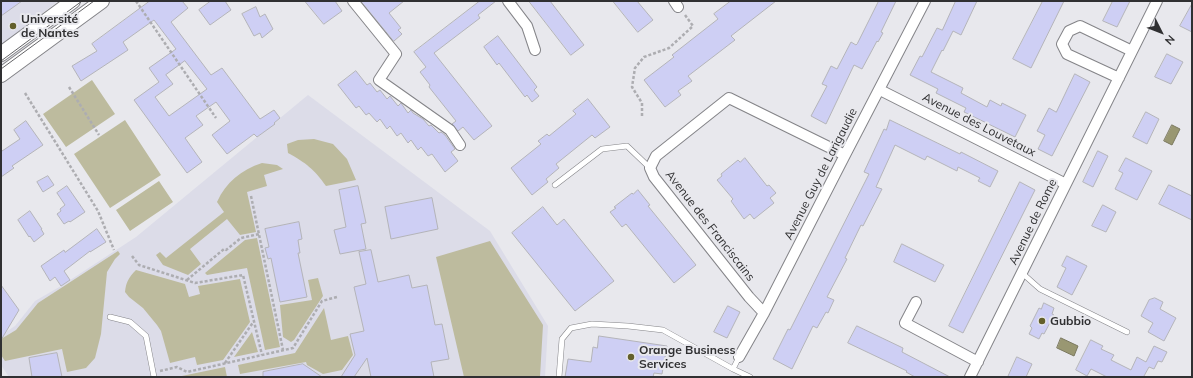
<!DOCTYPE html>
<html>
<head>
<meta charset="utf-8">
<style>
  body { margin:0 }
  #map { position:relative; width:1193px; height:378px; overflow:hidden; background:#e8e8ed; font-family:Mulish,sans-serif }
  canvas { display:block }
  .frame { position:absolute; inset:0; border:2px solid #303032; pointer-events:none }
  .north { position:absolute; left:1141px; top:12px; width:40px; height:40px; -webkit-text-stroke:3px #e8e8ed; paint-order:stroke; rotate:132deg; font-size:11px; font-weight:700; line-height:16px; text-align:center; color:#303032 }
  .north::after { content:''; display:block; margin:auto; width:14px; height:18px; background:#303032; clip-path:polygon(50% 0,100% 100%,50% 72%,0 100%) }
</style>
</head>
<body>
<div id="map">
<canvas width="1193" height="378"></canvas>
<div class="frame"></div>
<div class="north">N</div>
</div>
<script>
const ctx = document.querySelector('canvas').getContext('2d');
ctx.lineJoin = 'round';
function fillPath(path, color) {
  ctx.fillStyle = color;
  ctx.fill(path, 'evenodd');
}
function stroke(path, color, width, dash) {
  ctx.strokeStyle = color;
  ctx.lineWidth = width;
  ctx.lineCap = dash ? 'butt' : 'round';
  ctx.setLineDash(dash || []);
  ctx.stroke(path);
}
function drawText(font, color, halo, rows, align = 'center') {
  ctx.font = font + ' Mulish,sans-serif';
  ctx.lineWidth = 4;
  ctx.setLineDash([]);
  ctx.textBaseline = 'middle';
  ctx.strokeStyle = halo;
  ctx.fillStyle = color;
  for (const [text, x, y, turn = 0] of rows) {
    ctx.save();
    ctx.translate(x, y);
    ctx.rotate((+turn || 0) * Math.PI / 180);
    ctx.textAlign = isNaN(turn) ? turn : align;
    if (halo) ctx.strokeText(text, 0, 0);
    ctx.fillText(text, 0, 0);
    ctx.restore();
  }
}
fillPath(new Path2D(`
  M1,1H58L1,45Z
  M308,95L490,231L548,326L545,377H9L1,365V335L15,326L35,301L61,286L136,237Z`), '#dcdce8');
fillPath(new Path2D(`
  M92,80L115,114L66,147L43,114Z
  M125,120L161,175L110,208L74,154Z
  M314,139L333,144L347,159L356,180L326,186C314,169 306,163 288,153L287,144L298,140Z
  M262,163L277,165L283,169L264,175L267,186L247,192L256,232L240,235L227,219L190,249L201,264L188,275L163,265L156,255L160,252L166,258L224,212L217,202C226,182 241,170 262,163Z
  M159,181L173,202L130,231L116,210Z
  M257,238L280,347L265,350L247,268L207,275L205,273L245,240Z
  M490,241L543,325L540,377H464L436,257Z
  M118,251L120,254L115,259L107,272L101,334L95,358L86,368L67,372L62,349L5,361L1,355V339L16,330L38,303Z
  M136,270L185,284L189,297L200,294L198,286L240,279L250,322L223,360L197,365L195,357L170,363L161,331L157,325L143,308L129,297L125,292C126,282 129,277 136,270Z
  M318,278L323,296L294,340L291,342L283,337L280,305L312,300L308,280Z
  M324,308L331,340L348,336L353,355L342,370L323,374L307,365L306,362L240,374L238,365L295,353Z
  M252,332L258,352L234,357Z
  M225,367L227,377H177Z`), '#bdbb9e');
const water = new Path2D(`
  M1172,125L1180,129L1172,145L1164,141Z
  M1061,338L1078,346L1074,356L1057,348Z`);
fillPath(water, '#999772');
stroke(water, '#7a785f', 1);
const building = new Path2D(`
  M1,1H22L1,16Z
  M150,1H182L188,8L171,22L211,75L222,68L260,119L274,110L280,118L274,123L275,124L257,137L254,134L227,154L212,135L230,121L216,102L196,116L203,125L185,138L202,162L187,173L134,100L159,82L149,68L176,49L154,20L123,42L128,50L81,81L72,66L97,51L92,44ZM185,61L207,89L169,116L155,97L173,84L166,75Z
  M211,1H225L231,10L210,25L199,10Z
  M305,1H335L342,11L324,24Z
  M361,1H404L389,13L401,28L398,30L402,34L394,41Z
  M480,1H496L478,15L480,18L434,53L492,126L474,140L463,127L458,131L452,124L456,121L429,87L430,85L420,72L426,67L414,52Z
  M529,1H550L584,45L571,55Z
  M613,1H637L653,20L638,32Z
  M731,1H776L731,36L735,40L688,76L692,81L678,91L681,95L665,107L644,80L674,57L672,55L718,19L714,14Z
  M879,1H896L881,32L883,33L878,42L877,41L862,69L854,65L826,124L811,116L827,86L822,84L831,66L837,69L851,42L856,45L857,44Z
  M956,1H977L961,35L953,31L943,51L942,50L931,72L963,88L961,93L987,107L990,100L1001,106L1002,103L1026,115L1015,137L964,112L966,108L936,93L938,89L910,75L920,56L922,57L937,28L942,30Z
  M1043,1H1064L1031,68L1013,59Z
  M1113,1H1130L1117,27L1103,21Z
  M1192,4V32L1180,26Z
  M256,7L260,17L265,14L273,29L262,38L260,33L254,36L242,14Z
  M498,36L537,87L534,90L539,96L532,102L527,95L525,97L499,63L497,65L484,47Z
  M1167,54L1183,62L1171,84L1155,77Z
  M356,71L367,85L370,83L377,92L380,90L387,99L390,96L398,106L401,103L408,113L411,110L413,113L423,119L429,126L431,125L439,133L441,132L445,135L455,149L451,152L458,161L445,172L432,154L428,156L421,147L418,150L411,140L408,143L401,133L397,136L390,126L387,129L380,119L377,122L369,113L366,115L359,106L356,108L338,85Z
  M1075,74L1090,82L1052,156L1038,149L1045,135L1037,131L1049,108L1056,112Z
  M588,99L610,127L595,138L592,135L556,164L559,168L546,179L548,182L532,195L511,168L541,144L538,141L547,134L549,136L576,114L573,111Z
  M1146,112L1159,119L1147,144L1133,137Z
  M890,120L960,154L961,152L998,171L990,187L978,181L980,178L958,167L957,171L927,156L925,160L895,145L876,187L882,189L863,226L861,225L845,258L847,259L827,297L834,300L828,313L826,312L817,328L813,326L812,328L792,369L773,359L788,329L790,330L869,174L864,172L884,129L886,130Z
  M26,121L43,145L12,166L14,168L1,177V149L2,151L20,139L14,130Z
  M1098,151L1108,156L1093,187L1083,182Z
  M745,158L767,186L769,185L776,193L770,198L774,203L754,219L750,214L744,219L731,201L733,199L717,180L722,176L721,174L738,160L740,162Z
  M1126,158L1152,171L1137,200L1115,189L1123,173L1119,171Z
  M48,176L54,185L43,192L37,182Z
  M1020,182L1035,190L963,333L949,326Z
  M1169,185L1192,196V220L1159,204Z
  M67,186L85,212L70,222L69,221L64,224L57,214L61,211L60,209L65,205L57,193Z
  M358,186L366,223L361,224L366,249L340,254L334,230L346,227L339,190Z
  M638,190L650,205L648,206L696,265L674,283L626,224L622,227L610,212L616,208L614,207L632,193L633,194Z
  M432,198L438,229L391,239L385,207Z
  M1103,205L1116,212L1106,232L1092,226Z
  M543,207L557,225L564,219L614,281L575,311L512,233Z
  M30,211L42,229H41L44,234L34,242L30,236L29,237L18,220Z
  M299,222L302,239L298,240L300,253H298L307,297L280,302L271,258L268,259L265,248L269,247L265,229Z
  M97,229L106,242L90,252V251L64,271L70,280L61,286L55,277L50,281L41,266L64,250L65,252Z
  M902,244L944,265L935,282L894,262Z
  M371,250L378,282L409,275L412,288L427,285L435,325L442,324L449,359L431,362L434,377H371L367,358L354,377H341L355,355L350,334L364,331L354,287L366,284L359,252Z
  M1067,256L1087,266L1072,295L1057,287L1066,268L1062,266Z
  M1,285L19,310L1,340Z
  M1155,298L1163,302L1160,309L1176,318L1164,341L1148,332L1153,323L1141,316L1149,300Z
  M1044,303L1054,308L1052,314L1054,315L1044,334L1042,333L1039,339L1029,334L1032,328L1030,326L1039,308L1041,309Z
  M728,306L740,312L727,338L714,332Z
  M857,326L903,348L902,352L950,377H915L906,372L907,371L848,343Z
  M599,336L667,346L662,374L654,373L653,377H565L568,359L591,362L593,347L597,348Z
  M1091,340L1103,346L1101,349L1114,355L1111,360L1131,370L1137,357L1146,362L1154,346L1167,352L1162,362L1158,361L1154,369L1149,367L1144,376L1145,377H1107L1091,369L1087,376L1076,370Z
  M57,353L62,377H32L29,358Z
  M1017,357L1032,364L1026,377H1008Z
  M303,364L322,377H263V372Z`);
fillPath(building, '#cecff4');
stroke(building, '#b4b4b9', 1);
const lane = new Path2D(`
  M555,185L602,149L627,146L650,168
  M1022,273L1040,289L1127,332
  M110,317L130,322L146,336L154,377
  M733,369L739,357
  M559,377L562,339L571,328L592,324L628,326L663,330L733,369L750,377`);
const street = new Path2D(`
  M353,1L396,54L379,80L450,130L460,145
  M508,1L527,26L535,50
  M674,1L678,7
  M1119,78L1067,54L1062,44L1069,31L1080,26L1132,51
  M880,90L1066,184
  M916,302L905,323L978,362
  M764,313L749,297L654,177L650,168L656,156L729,98L845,155
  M739,357L764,313L845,155L925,1
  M970,377L1157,1`);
const secondary = new Path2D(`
  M1,54L73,1
  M1,75L102,1`);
stroke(lane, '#848488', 6);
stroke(street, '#848488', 12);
stroke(secondary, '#848488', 16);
stroke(new Path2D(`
  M136,1L216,118
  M69,87L99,135
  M25,93L98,211L114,250
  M642,116V103L632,87L635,68L644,57L669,48L693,26L685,15
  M251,196L283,350
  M132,256L139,265L195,283L243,275L262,355
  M187,280L224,249L226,250L241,238L259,234
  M225,363L254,321
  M160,371L177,367L187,372L293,348L322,301L337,297`), '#adadb1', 2.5, [3, 2]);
stroke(lane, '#fff', 5);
stroke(street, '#fff', 10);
stroke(secondary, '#fff', 14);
stroke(new Path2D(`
  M1,61L82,1
  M1,69L94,1`), '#636366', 1);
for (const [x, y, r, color] of [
  [13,26,4,"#635f2b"],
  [1042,321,4,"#635f2b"],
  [631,357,4,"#635f2b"]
]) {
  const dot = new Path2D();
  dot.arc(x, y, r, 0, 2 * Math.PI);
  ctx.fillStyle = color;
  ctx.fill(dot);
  stroke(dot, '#e8e8ed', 1.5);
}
drawText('bold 12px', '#303032', '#e8e8ed', [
  ["Université",21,19],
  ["de Nantes",21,33],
  ["Gubbio",1050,321],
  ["Orange Business",639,350],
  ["Services",639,364]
], 'left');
drawText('12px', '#303032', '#e8e8ed', [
  ["Avenue des Louvetaux",979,125,27],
  ["Avenue Guy de Larigaudie",821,174,-63],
  ["Avenue de Rome",1033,222,-64],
  ["Avenue des Franciscains",710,226,52]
]);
</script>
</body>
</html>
